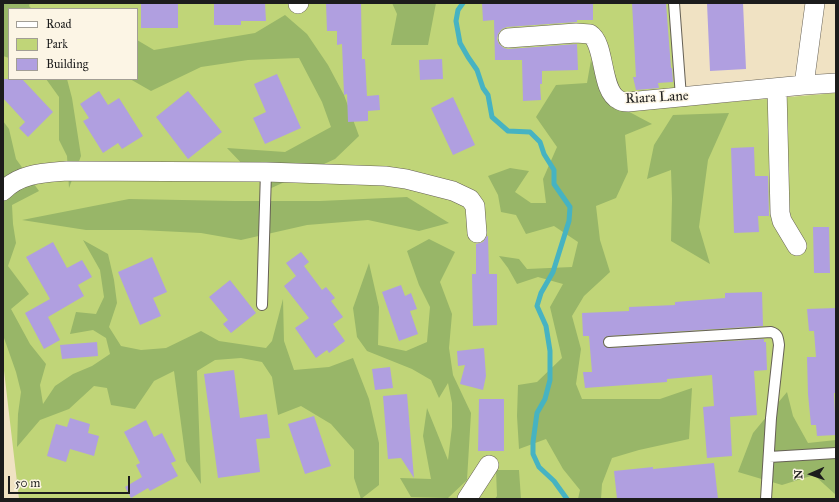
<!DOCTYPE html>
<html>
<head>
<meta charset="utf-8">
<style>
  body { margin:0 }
  #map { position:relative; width:839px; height:502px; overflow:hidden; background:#f0e2c3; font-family:"IM FELL Great Primer",serif }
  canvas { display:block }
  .frame { position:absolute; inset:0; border:4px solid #1c1c1c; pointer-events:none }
  .legend { position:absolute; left:8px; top:8px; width:130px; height:72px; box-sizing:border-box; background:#fcf5e5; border:1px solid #a29e95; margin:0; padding:5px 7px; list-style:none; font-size:12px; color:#1c1c1c }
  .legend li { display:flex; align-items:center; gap:8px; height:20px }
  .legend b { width:20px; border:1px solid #a29e95 }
  .north { position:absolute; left:791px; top:454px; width:40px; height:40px; -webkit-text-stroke:3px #fcf5e5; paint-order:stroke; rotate:268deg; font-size:11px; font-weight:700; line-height:16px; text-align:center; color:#1c1c1c }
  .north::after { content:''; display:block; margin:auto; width:14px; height:18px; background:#1c1c1c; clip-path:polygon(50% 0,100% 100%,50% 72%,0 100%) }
  .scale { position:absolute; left:8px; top:476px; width:122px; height:18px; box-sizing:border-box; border:2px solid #1c1c1c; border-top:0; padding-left:5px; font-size:12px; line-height:14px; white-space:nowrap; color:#1c1c1c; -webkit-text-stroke:3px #fcf5e5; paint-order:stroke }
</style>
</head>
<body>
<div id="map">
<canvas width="839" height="502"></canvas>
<div class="frame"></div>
<ul class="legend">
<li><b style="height:5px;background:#fff"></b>Road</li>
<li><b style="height:11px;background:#c0d578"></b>Park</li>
<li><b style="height:11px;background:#b09fe0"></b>Building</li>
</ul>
<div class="north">N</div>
<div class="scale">50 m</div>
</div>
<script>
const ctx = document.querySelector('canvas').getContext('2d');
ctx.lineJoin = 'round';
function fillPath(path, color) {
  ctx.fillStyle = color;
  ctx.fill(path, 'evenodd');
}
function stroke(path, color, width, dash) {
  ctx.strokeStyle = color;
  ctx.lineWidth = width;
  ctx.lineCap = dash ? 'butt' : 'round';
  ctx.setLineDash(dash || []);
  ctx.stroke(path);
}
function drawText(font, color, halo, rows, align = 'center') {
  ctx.font = font + ' "IM FELL Great Primer",serif';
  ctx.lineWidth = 3;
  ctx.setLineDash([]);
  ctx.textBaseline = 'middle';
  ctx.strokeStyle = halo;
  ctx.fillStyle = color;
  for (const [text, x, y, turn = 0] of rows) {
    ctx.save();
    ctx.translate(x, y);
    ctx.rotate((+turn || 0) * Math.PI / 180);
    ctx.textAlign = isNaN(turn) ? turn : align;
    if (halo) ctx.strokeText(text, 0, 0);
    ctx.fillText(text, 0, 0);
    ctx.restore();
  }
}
fillPath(new Path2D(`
  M3,3H676L683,106L836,93V499H19L3,362ZM9,9H137V79H9Z`), '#c0d578');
fillPath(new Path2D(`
  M3,3H30L29,6L32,9H9V58L3,56Z
  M392,3H436L428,45H391L397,14Z
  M285,15L307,34L328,65L344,95L359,136L335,159L267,190L227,148L285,152L331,127L322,102L299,58L248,60L201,67L151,91L130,79H137V40L154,50L255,33Z
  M591,60L603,98L652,124L625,135L628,172L616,198L596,206L600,240L610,272L584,296L572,316L581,349L576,384L582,399H660L692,388L689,439L639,450L612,458L602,484L601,499H578L580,490L563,469L546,439L519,449L517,416L518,385L537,382L562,358L550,307L563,284L538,277L517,284L508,268L499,256L519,259L527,269L572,267L578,242L554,226L526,234L516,215L501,212L498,195L488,176L510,168L529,171L515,192L531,203H546L543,179L557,147L536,117L556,85L587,83Z
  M46,79H67L72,98L81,156L69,188L67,156L59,140V97Z
  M729,113L708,160L699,227L710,264L671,241L672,199L671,170L647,179L654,145L673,115Z
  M3,121L9,129L16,159L39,191L12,205L13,224L16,243L8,266L29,294L11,309L30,344L46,364L40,385L43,404L55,386L73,374L92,366L110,354L106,338L93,330L70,334L76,312L96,314L104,297L100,270L83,240L108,254L114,280L117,303L109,327L121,346L141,350L166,348L201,331L219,341L266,348L272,341L283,299L284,341L294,370L329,367L353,358L369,399L379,443V485L361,499L354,478V450L331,424L301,406L278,415L272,377L262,362L241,358L215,360L197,371L201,484L186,461L174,371L154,381L135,409L111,405L107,388L94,386L69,409L40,420L17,447L18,414L21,392L16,372L4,338H3Z
  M407,197L449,223L419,231L368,220L307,225L241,240L201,233L140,230H86L22,220L129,199L235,201H320Z
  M429,239L455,252L440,282L452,314L449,348L453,375L471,413L467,480L448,498L411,497L400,478L431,479L423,436L427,408L448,460L452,427V403L448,383L439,398L431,380L412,369L367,351L357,337L353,308L369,263L379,307L378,345L406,351L427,342L430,307L419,285L407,251Z
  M787,392L793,416L808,443L836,440V495L814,475L782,485L738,472L753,433Z
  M496,470H519L521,499H495L497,496Z`), '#98b668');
stroke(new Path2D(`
  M463,3L458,10L456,21L460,43L468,57L477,70L483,88L488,95L492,117L508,131L530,132L540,142L544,154L554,170V184L570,207L569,221L553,272L541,293L537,306L546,326L550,351V380L545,399L537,413L533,442V454L539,467L554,481L567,499`), '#46b3c2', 5);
fillPath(new Path2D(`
  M141,3H178V28H141Z
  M214,3H265L266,21H241V25H214Z
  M326,3H361L362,59H365L367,96L379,95L380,110L368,111V121L348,122L347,94L344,95L342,44L337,45V31H327Z
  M482,3H593V20H577V22L507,27L502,29L498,34L497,39L499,44L504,48L508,49L577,44L578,70L542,71V84H540L541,100L523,101L522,60H495L494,20L483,21Z
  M632,3H666L671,68H672L673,82L658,83L659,88L636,90L633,77H636Z
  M707,3H743L746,69L710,71Z
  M442,59L443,79L420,80L419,60Z
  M277,74L301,128L265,144L253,118L266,112L254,84Z
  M3,79H22L53,112L28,137L19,128L25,122L3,98Z
  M99,91L108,105L119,98L143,136L122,149L118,143L103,153L83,121L89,118L80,104Z
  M188,91L222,132L188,159L156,117Z
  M453,97L475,145L453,155L431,108Z
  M754,147L755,176H768L769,216H758L759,232L734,233L731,148Z
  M813,227H829L830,273H814Z
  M487,236H488L489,274H497V325L473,326L472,274H476V244L483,242Z
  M53,242L67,268L82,260L92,277L78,285L84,296L48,317L60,340L44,349L25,313L50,299L26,257Z
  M301,252L309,262L304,266L322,290L326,287L335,298L331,301L343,317L333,324L345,341L329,353L327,350L316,358L295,328L309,318L284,286L296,276L286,263Z
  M152,257L167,292L153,298L161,316L140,325L118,272Z
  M230,280L256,313L231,333L223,324L228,320L209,297Z
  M401,285L405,296L411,293L417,309L410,311L418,334L399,341L382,292Z
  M762,292L763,326L609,336L605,337L603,342L604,346L609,348L764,339V342H766L767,370L754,371L757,415L730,417L732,456L707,458L703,407L714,406L712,375L667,379V382L585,388L583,372H592L589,336H583L582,313L629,311V307L675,305V302L725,298V293Z
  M836,308V393H834L836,435L817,436L816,425H811L808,394L807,357H816L814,331H809L807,309Z
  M97,342L98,356L62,359L60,345Z
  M484,348L486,376L483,390L460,384L465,365L458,366L457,351Z
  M390,367L393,388L375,390L372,369Z
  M234,370L240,418L267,414L270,438L256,439L260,472L218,478L204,374Z
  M407,394L414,478L401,458L388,459L383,396Z
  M479,399H504V451H478Z
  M314,416L331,466L305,474L288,424Z
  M70,418L90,424L88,433L99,436L94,456L70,449L66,462L47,456L56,424L67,427Z
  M146,420L154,437L162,433L176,461L171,463L178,476L150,491L148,488L131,498L125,487L142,477L136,465L140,463L124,432Z
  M714,463L718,499H617L614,471L653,467V469Z`), '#b09fe0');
const service = new Path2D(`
  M674,3L681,97
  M262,305L266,172
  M609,342L771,332C778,334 778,338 779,345L771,418L766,499
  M769,457L836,453`);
const minor = new Path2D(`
  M298,4L299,3
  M508,38L576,33L590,34C606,44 600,91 619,100C622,102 626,102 628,102L804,85L836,83
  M804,85L815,3
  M777,88L780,213L782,221L797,246
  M3,191C20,173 44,173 67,171L266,172L385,176L406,179L453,191L470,199L475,206L477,233
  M467,499L489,465`);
stroke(service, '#666156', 12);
stroke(minor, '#666156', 20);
stroke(service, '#fff', 10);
stroke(minor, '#fff', 19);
drawText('14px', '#1c1c1c', '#fcf5e5', [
  ["Riara Lane",657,98,-3]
]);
</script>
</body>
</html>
